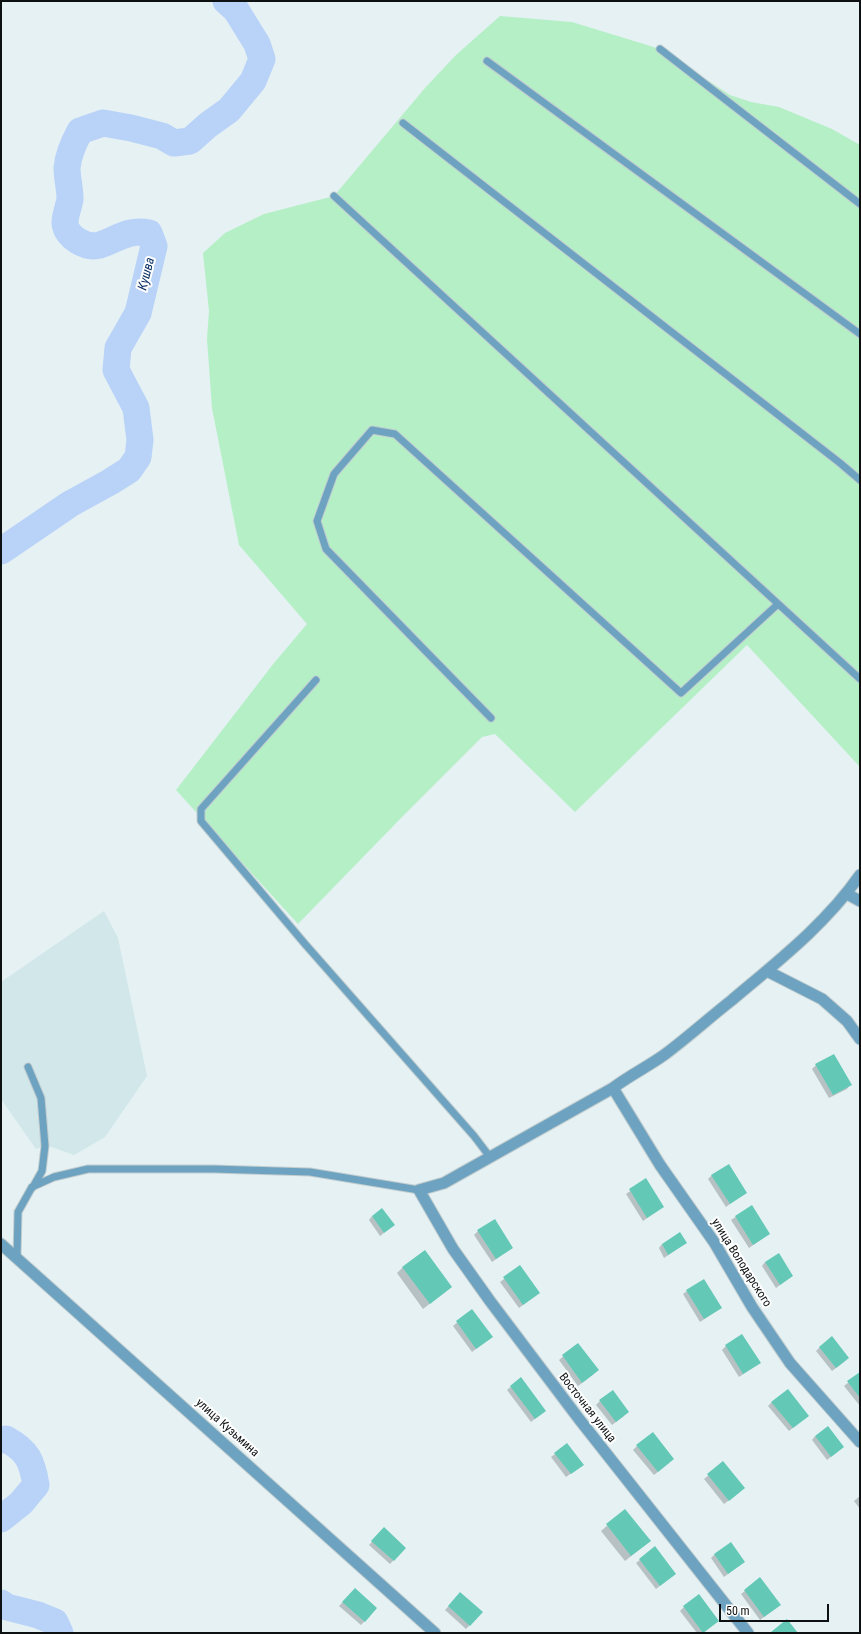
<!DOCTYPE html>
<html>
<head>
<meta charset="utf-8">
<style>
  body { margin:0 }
  #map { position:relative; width:861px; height:1634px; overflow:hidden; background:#e5f1f3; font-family:"Roboto Condensed",sans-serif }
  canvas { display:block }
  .frame { position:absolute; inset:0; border:2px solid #0d1112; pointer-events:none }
  .scale { position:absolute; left:719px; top:1604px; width:110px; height:18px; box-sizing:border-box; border:2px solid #0d1112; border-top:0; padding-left:5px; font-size:12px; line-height:14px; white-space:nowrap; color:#0d1112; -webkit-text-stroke:3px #fff; paint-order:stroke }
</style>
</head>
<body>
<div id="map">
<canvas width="861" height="1634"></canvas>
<div class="frame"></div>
<div class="scale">50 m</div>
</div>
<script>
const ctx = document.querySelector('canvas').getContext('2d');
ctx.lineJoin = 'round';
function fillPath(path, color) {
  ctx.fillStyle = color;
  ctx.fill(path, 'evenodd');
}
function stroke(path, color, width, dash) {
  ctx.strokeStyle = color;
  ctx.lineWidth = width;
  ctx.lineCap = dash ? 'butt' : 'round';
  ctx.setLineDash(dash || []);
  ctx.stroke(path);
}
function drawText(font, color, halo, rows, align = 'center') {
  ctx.font = font + ' "Roboto Condensed",sans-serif';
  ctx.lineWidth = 4;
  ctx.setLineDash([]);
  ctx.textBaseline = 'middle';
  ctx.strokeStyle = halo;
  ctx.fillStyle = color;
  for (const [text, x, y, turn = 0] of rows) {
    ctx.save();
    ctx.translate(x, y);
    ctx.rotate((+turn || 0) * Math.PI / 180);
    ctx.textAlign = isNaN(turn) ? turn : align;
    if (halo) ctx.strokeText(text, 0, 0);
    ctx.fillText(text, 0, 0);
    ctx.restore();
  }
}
fillPath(new Path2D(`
  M104,911L118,938L147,1076L105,1137L74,1155L49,1146H45L36,1149L1,1099V982Z`), '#d1e7ea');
fillPath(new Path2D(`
  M500,16L572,22L660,49L730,95L751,102L779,107L832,129L860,145V767L747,645L575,812L495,734L482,737L401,818L298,924L176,790L274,663L307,624L239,545L212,408L207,339L209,311L203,253L225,233L264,214L334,196L425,88L456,55Z`), '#b5efc6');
fillPath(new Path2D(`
  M816,1065L850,1085L847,1089L829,1098L812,1069Z
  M712,1175L746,1192L726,1207L708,1179Z
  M646,1180L663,1207L643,1221L626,1194Z
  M752,1206L769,1234L749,1248L731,1220Z
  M372,1216L394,1225L380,1236L369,1220Z
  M478,1231L512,1248L492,1262L474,1235Z
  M686,1243L664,1258L659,1248L662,1244Z
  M765,1262L792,1276L776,1288L762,1266Z
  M403,1267L451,1287L423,1309L397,1273Z
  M520,1267L539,1293L519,1308L500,1282Z
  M687,1291L721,1308L700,1322L683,1294Z
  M472,1310L488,1340L472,1352L453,1326Z
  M578,1344L594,1374L578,1386L559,1360Z
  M726,1346L760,1363L739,1377L722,1350Z
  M820,1347L844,1362L832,1371L816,1351Z
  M860,1373V1406L844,1386Z
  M521,1378L541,1414L531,1422L507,1390Z
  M600,1401L624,1416L612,1425L596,1405Z
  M772,1402L804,1419L789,1431L768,1406Z
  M815,1436L843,1447L827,1460L812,1440Z
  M637,1446L669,1463L654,1475L633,1450Z
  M555,1454L579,1468L566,1477L551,1457Z
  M723,1463L740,1492L724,1504L704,1479Z
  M860,1496V1509L854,1501Z
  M625,1510L650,1541L625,1561L601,1531Z
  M384,1529L405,1548L390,1564L369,1545Z
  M655,1548L671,1577L656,1589L636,1563Z
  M715,1554L744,1562L724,1577L711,1558Z
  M760,1579L776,1608L760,1620L741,1594Z
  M355,1590L376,1609L361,1625L339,1606Z
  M460,1594L481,1613L466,1629L445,1610Z
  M684,1607L714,1624L703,1633H697L680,1611Z`), '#0003');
stroke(new Path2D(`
  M1,551L70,504L110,482L129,470L138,457L140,440L136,408L116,370L118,348L138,313L154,246L149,233C128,229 118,239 100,245C86,249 66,237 65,223C65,215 69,206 70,199C70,188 67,178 67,168C68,155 74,142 80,131L103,123L131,128L162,136L174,143L190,141L208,125L229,110L253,81L262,59L257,44L236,10L226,1
  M1,1440L6,1439C28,1451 32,1461 36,1485L21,1503L1,1519
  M1,1603L7,1607L38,1615L55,1622L60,1633`), '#b9d2f8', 27);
fillPath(new Path2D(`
  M834,1054L852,1085L833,1095L815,1064Z
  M729,1164L747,1193L730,1204L711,1175Z
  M646,1178L664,1207L647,1218L629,1189Z
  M752,1205L770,1234L753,1245L735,1216Z
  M382,1208L395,1225L384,1233L372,1216Z
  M495,1219L513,1248L496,1259L477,1230Z
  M680,1232L687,1243L668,1255L662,1244Z
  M425,1250L452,1287L430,1304L402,1267Z
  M779,1253L793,1276L780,1285L765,1262Z
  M520,1265L540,1293L523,1305L503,1277Z
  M704,1279L722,1308L704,1319L686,1290Z
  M472,1309L493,1337L476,1349L456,1321Z
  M742,1334L761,1363L743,1374L725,1345Z
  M832,1336L849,1358L836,1368L819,1347Z
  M578,1343L599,1370L582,1383L562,1355Z
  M860,1372V1398L847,1381Z
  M521,1377L546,1411L535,1419L510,1386Z
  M788,1389L809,1416L793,1428L771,1402Z
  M613,1390L629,1412L616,1422L599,1400Z
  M828,1426L844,1447L831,1457L815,1436Z
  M653,1432L674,1459L658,1472L636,1445Z
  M567,1443L584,1465L571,1474L554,1453Z
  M723,1461L745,1488L729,1501L707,1474Z
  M625,1509L651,1541L631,1556L606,1524Z
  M384,1527L406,1548L394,1561L371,1541Z
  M731,1542L745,1562L728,1574L714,1554Z
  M655,1546L676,1574L660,1586L639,1559Z
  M760,1577L781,1605L764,1617L744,1590Z
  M355,1588L377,1608L365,1622L342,1602Z
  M460,1592L483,1612L470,1626L448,1606Z
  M699,1594L719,1621L703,1633L683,1606Z
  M787,1619L798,1633H772L771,1632Z`), '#63c9b6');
const service = new Path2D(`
  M660,49L860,204
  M487,61L860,334
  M403,123L840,463L860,480
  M334,196L860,679
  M316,680L201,809V821L305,944L474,1136L490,1157
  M491,718L326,549L317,521L334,474L372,430L395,434L681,693L778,604
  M28,1067L41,1098L45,1146L42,1171L33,1187
  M17,1257L18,1212L32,1187L54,1177L88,1169H214L310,1172L419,1190`);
const minor = new Path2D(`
  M847,894L860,901
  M767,971L822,999L847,1021L860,1039
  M613,1088L660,1165L714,1242L752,1307L790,1363L860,1442
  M1,1244L435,1633
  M748,1633L579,1419L490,1301L453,1249L419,1190L444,1183L613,1088C629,1076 647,1067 664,1055C687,1038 709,1018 732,1000C777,962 826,924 860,875`);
stroke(service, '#c2cdcf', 9);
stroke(minor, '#c2cdcf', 13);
stroke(service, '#6da3c0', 7);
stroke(minor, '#6da3c0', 11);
drawText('12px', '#0d1112', '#fff', [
  ["улица Володарского",741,1263,58],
  ["Восточная улица",587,1408,52],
  ["улица Кузьмина",227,1428,42]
]);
drawText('italic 13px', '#092f64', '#fff', [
  ["Кушва",147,274,-76]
]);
</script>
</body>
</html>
